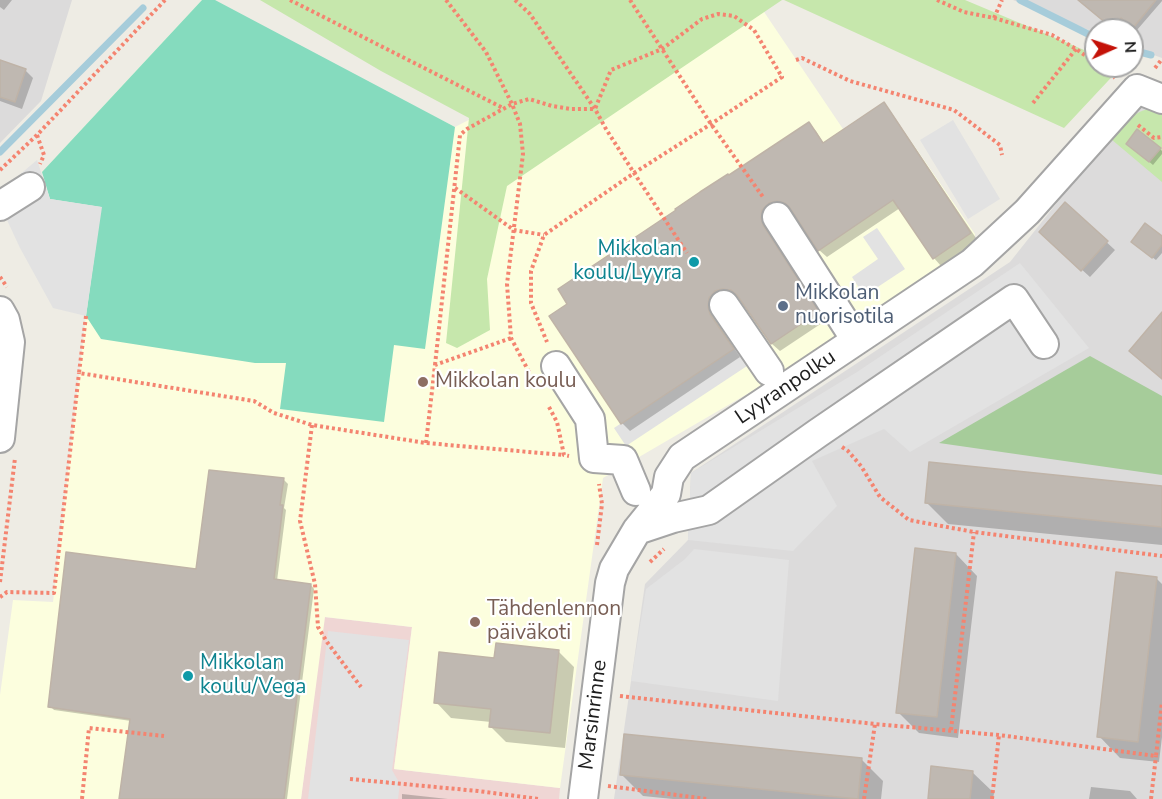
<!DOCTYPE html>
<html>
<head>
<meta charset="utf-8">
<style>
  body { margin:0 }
  #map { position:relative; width:1162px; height:799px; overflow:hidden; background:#eeece4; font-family:"Nunito Sans",sans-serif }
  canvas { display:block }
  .north { position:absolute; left:1084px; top:18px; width:60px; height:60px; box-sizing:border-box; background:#fff; border:2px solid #a5a5a5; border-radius:50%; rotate:87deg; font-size:16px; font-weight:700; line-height:24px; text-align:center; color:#1e1e1e }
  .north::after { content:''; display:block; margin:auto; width:21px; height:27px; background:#c41208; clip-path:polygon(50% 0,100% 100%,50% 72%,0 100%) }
</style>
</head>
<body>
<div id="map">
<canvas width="1162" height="799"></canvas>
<div class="north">N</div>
</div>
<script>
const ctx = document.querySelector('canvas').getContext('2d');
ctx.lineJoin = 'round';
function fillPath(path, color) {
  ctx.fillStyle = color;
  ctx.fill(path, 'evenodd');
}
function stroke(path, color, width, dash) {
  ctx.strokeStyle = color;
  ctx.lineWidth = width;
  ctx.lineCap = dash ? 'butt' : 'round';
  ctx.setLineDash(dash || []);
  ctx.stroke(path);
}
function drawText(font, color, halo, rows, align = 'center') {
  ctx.font = font + ' "Nunito Sans",sans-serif';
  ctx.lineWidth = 4.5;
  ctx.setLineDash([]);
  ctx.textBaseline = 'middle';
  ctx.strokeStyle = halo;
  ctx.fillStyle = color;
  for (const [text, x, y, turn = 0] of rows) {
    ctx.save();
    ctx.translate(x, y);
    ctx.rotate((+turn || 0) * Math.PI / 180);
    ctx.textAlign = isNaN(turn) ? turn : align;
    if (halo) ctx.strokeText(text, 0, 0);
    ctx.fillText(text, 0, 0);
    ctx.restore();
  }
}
fillPath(new Path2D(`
  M0,0H72L41,101L0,143Z
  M1013,0H1162V58L1132,47V30H1096V33Z
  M1162,92V799H614L645,584L688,540L691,473L1010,262L1129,112Z`), '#dcdbdb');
fillPath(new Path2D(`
  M324,617L412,627L394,769L560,788L559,799H301Z`), '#efd6d4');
fillPath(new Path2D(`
  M202,0H207L455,127L529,89L756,0L843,129L884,102L975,234L972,263L603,478L560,788L394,769L412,627L325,617L301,799H0V695L13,600L53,602L86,316L101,207L42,172Z`), '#fcfede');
fillPath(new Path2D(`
  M260,0H782L507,186L487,279L490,330L457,348L446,343L469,118L381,71Z
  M784,0H965L1096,55V66H1122L1064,128Z
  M1149,109L1162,114V182L1111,139C1124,125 1130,113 1149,109Z`), '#c6e7ac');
fillPath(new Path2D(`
  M1090,356L1162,396V475L939,443Z`), '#a6cc9a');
fillPath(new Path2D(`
  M202,0H215L455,127L425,349L394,345L384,422L280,409L286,363H255L101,339L86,316L101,207L50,199L42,172Z`), '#85dbbe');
fillPath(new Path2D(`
  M953,120L1000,199L968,219L920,140Z
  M37,160L50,199L102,207L86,316L53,308L20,248L7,220L22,209L5,187Z
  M877,228L905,269L864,296L852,277L878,259L863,237Z
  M1020,263L1089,348L910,452L884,429L812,461L837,506L793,551L688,540L691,473L857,372Z
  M735,348L747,366L626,446L614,428Z
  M694,549L789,560L778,701L631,681L646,589L685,559Z
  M328,631L409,640L392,770L400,784L398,799H308Z`), '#e2e2e2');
fillPath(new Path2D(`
  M0,0H12L4,10L0,7Z
  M1092,0H1162V1L1137,30L1126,21L1118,30H1115L1090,9Z
  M0,62L25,70L33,78L22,109L0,101Z
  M884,104L891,112L978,241L941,266L934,258L900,208L827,257L819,250L794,210L785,208L768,226L770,235L825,321L780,351L772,344L741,298L731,296L715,316L718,324L740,357L630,431L622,423L729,176L809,124L816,131L824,144Z
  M1132,147L1160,149L1162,151V154L1153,165Z
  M1065,204L1115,250L1090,277L1048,239Z
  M1162,238V253L1156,260L1136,245Z
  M211,471L284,480L288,484L284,508L286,510L277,581L311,585L314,589L287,799H121L131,721L54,710L50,706L197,571Z
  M1162,487V545L948,524L927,503Z
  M956,554L977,576L958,738L919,733L898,712Z
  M1157,579L1162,584V737L1159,762L1120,758L1099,736Z
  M559,652L574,667L565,748L506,742L490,726L491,722L451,718L436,702Z
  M862,760L883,781L881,799H673L643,796L622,775Z
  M972,772L994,793L993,799H929Z
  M1091,787L1130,791L1137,799H1089Z
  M402,794L448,799H402Z`), '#0003');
stroke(new Path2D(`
  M1020,0L1096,38
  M1132,50L1151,55
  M0,152L143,8`), '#a6ccda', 7);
const building = new Path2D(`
  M1078,0H1156L1133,28L1121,18L1113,29Z
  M0,60L26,69L15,102L0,97Z
  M884,102L971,233L933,259L893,200L818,251L790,208L785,203L777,201L769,203L762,210L761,218L763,225L819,312L771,344L737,295L731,290L722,289L715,291L709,298L708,307L710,314L734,349L621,424L549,316L567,304L558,289L676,210L675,209L700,192L728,174L729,175L809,122L823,143Z
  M1137,129L1161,148L1149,162L1126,144Z
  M1065,202L1108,241L1081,271L1039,232Z
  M1145,223L1162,236V245L1152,258L1131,242Z
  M1162,312V379L1129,351Z
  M929,462L1162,486V527L925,503Z
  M209,470L284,478L280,505H283L274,579L311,584L284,799H119L130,719L48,707L66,552L196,569Z
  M915,548L956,553L937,717L896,713Z
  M1116,572L1157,577L1138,742L1097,737Z
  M496,643L559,650L550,733L489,727L491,709L434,703L439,652L494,658Z
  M624,734L862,758L858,799L620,775Z
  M931,766L973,771L970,799H928Z`);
fillPath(building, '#bfb8b1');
stroke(building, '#bfb3a7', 1.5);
const minor = new Path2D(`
  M0,206L30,187
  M777,217L856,340
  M724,305L769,371
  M0,311L5,320L10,342L0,438
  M556,366L590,419L594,458L623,460L636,491
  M637,530L673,518L709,510L818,433L1014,299L1044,344
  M583,799L610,583L614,569L637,530L666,494L669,477L682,457L972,263L1027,212L1137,89L1162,99`);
stroke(minor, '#a5a5a5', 32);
stroke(new Path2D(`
  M290,0L503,108
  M446,0L486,52L512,104L520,124L523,154L507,284L511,338L529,372
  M515,0L530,14L595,109L606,129L634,173L687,253
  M630,0L711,124L763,197
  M937,0L964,12L994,18L1052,35L1076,49L1096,63
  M994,18L1002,0
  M796,60L802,58L850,81L954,110L1000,145L1002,155
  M1100,66L1115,78
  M1155,68L1162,59
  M1033,103L1076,49
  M1138,125L1154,138L1162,137
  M37,135L44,155L40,164
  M0,170L37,135L165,0
  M455,188L514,230L544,235
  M0,277L7,287
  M86,316L79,373L254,401L274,413L312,425L426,443L564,455
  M435,365L460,135L467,129L512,104L529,99L552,106L571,109H595L611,70L662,49L702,19L718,14L734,16L754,30L782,77L711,124L634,173L544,235L531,271V303L547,342
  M549,407L557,422L564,455L569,456
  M312,425L300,521L315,584L318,627L327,642L361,687
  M426,443L435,365L511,338
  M842,447L848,451L861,466L880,497L909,520L974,532L1162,556
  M597,545L602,504L599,484
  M650,562L664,549
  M0,582L15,458
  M0,597L7,592L54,593L79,373
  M620,696L875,724L999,735L1156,756L1162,702
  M951,730L974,532
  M350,779L478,791L539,799
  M608,786L707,799
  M82,799L89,728L164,736
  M864,799L875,724
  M992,799L999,735
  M1151,799L1156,756`), '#f48470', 4, [3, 3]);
stroke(minor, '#fff', 28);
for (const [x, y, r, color] of [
  [694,262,6,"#0f9aa8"],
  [783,306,6,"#5c6f8a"],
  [423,382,6,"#8d6e63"],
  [475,622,6,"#8d6e63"],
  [188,676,6,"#0f9aa8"]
]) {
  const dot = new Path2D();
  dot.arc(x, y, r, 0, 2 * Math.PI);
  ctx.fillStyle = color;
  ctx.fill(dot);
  stroke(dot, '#fff', 2);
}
drawText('21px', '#0d838f', '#fff', [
  ["Mikkolan",682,250],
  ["koulu/Lyyra",682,274],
  ["Mikkolan",200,664,"left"],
  ["koulu/Vega",200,688,"left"]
], 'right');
drawText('21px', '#4e5e75', '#fff', [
  ["Mikkolan",795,294],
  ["nuorisotila",795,318]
], 'left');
drawText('21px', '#785e54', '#fff', [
  ["Mikkolan koulu",435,382],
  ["Tähdenlennon",487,610],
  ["päiväkoti",487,634]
], 'left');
drawText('21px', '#1e1e1e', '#fff', [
  ["Lyyranpolku",786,388,-34],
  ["Marsinrinne",594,715,-83]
]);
</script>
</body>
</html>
